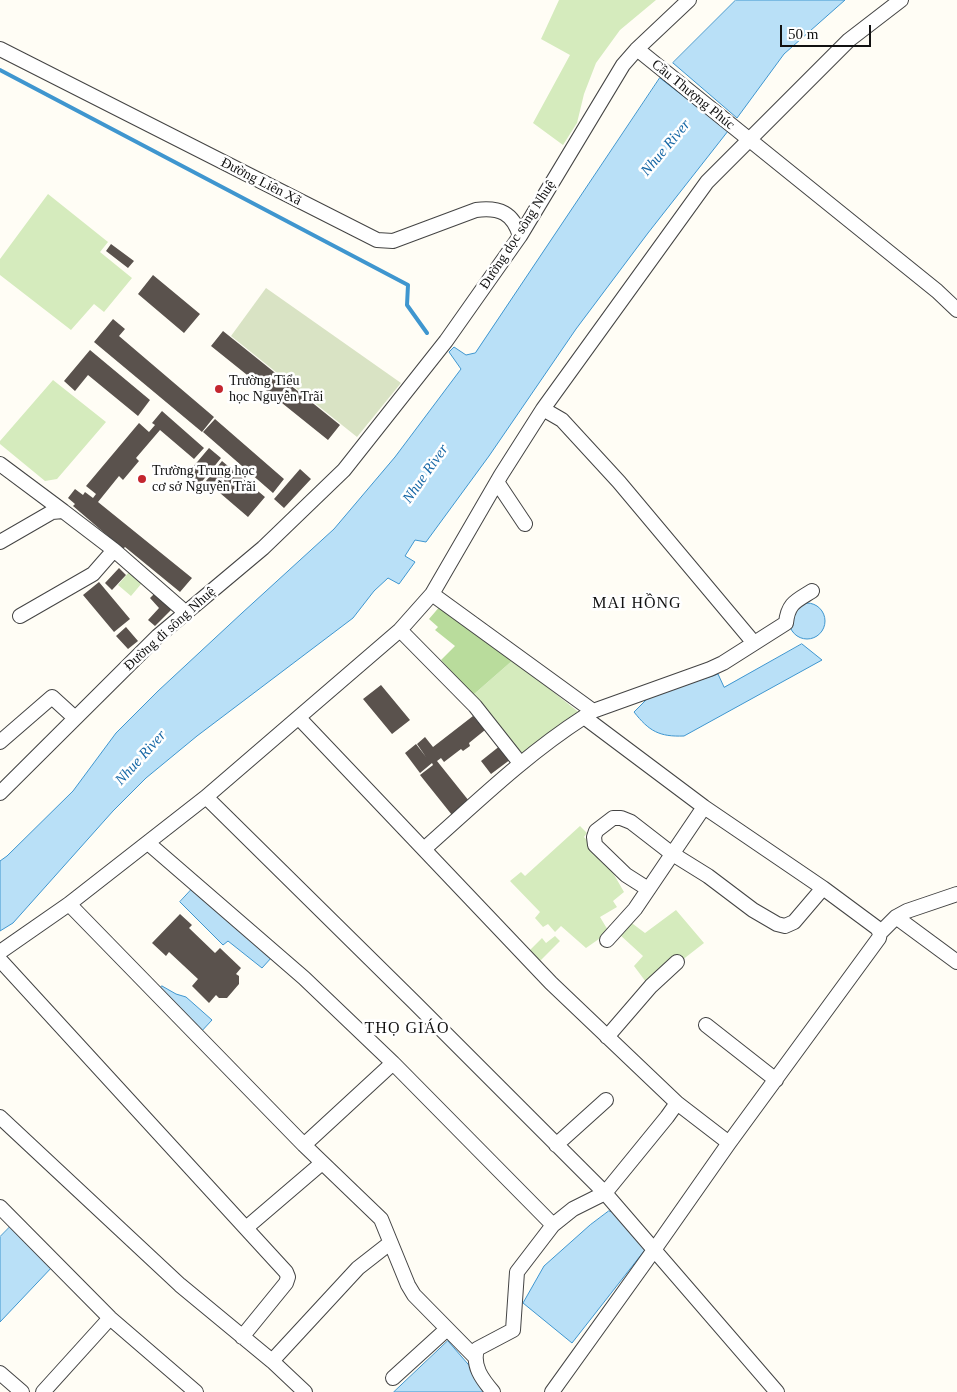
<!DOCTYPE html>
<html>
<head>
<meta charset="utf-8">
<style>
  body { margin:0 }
  #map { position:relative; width:957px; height:1392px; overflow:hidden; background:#fffdf5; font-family:"Times New Roman",serif }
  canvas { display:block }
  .scale { position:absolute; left:780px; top:25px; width:91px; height:22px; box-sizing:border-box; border:2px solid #111; border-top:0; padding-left:6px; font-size:15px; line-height:18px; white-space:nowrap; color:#111; -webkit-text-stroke:4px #fff; paint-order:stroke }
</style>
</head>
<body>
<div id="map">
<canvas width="957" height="1392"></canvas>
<div class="scale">50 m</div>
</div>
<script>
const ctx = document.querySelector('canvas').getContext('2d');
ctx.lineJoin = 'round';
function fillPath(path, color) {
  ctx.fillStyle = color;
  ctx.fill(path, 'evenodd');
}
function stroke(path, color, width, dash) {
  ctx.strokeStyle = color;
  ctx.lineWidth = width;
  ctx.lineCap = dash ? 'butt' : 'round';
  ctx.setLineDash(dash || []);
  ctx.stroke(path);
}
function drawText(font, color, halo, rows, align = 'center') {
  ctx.font = font + ' "Times New Roman",serif';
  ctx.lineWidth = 5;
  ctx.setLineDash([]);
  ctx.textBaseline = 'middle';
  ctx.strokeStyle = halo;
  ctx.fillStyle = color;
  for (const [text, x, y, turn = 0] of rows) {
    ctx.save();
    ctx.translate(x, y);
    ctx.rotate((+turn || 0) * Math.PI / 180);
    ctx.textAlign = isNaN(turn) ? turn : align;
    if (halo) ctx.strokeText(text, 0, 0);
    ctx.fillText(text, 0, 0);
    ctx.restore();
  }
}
fillPath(new Path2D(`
  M559,0H656L620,30L596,63L584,94L577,123L563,145L533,123L570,55L541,39Z
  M48,194L108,242L100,252L132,278L104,312L94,304L71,330L0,275V259Z
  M53,380L106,422L57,479L45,481L0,444V441Z
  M129,572L142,583L131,596L118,585Z
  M513,660L581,714L522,757L473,695Z
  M580,826L587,833L584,837L605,859L624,892L613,901L617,907L600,917L609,932L586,948L561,926L555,932L548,924L543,927L535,918L540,912L510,881L521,872L525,876Z
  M676,910L704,943L649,986L634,966L643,956L619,934L629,921L645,933Z
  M555,936L560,941L537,964L527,953L542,938L546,943Z`), '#d5ebbd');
fillPath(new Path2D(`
  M441,605L513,660L473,695L441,660L455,646L435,630L438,627L429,619Z`), '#b9dc9c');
fillPath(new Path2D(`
  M266,288L401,383L357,437L231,336Z`), '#d9e3c4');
const water = new Path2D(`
  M736,0H845L784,54L737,118L673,63Z
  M660,78L728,131L648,233L576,329L489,456L426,542L415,540L405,556L415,562L399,584L388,578L374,591L353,618L197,736L146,778L113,811L13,923L0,931V861L7,856L73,791L116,733L158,691L242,613L334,529L395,457L461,369L449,352L454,347L466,355L475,353Z
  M789 621a18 18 0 1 1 36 0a18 18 0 1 1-36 0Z
  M802,644L822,660L684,736C659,737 649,731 634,712L649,697L718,674L724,687Z
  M193,888L272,957L262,968L228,941L223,945L180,902Z
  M162,986L176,994L186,997L212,1020L199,1034L157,993Z
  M609,1211L614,1212L648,1246L572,1343L523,1303L544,1266L590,1225Z
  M12,1225L54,1265L0,1322V1237Z
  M448,1341L474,1371L487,1392H394Z`);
fillPath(water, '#b9e0f7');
stroke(water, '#3f96cf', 1);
stroke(new Path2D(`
  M0,70L408,285L407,305L427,333`), '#3f96cf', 4);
fillPath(new Path2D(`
  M111,244L134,261L128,268L106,251Z
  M153,275L200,314L184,333L138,294Z
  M113,319L125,329L119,336L214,417L202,432L94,342Z
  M223,331L340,425L328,440L211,346Z
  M90,350L150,400L138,416L88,375L75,391L64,381Z
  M162,411L204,448L194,459L160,430L136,458L139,461L123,480L119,476L98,502L192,578L180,592L125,547L123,549L73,506L75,504L68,498L75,489L83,495L85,492L93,498L96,494L86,486L139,423L149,432L155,425L152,423Z
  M215,419L284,479L273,493L203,432Z
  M209,448L221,458L200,484L187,474Z
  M222,461L265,497L248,517L206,481Z
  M300,469L311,479L284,508L274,499Z
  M119,568L126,575L112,590L105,583Z
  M99,582L130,619L114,632L83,595Z
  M155,593L172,609L155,626L148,620L159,608L150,598Z
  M126,627L138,641L128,649L116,636Z
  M381,685L410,720L392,734L363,699Z
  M473,716L485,730L469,743L470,746L463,751L461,749L444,762L441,758L437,761L469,801L452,815L420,775L433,765L432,763L420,773L405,753L416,744L426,757L417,744L425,737L433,747Z
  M501,745L511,759L491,774L481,761Z
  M180,914L192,925L189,928L215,953L220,948L241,968L236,974L239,976V984L227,998H219L216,995L209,1003L192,986L198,979L169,952L166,956L152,943Z`), '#5a524d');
const minor = new Path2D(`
  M0,49L377,240L393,241L476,210C500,207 513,213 520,236
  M637,49L937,291L957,310
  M543,409L562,420L619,482L754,643
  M0,464L63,511
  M497,482L525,524
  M0,542L52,512L63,511L114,550L185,612
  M432,594L593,711L584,717L704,807L823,888L877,928L880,933L879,938L729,1143L654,1250L552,1392
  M20,616L93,574L114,550
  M400,630L475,706L520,763
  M593,711L710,669L723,663L786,623C788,603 796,601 812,591
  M299,718L551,983L677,1103L667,1117L605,1193L573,1209L553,1225L517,1272L513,1330L477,1349C472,1366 482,1379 493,1392
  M0,742L52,697L75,718
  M0,793L158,636L263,548L344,470L446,341L520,236L623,65L637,49L689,0
  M206,797L414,1002L605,1193L777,1392
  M148,843L304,978L393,1063L304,1145
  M424,849C476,803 525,755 584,717
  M648,889L626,875L595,845L594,837L596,831L613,818H621L631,822L671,853L708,876L753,910L777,924L785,926L794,922L823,888
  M69,904L304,1145L381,1219L408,1285L414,1295L475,1357
  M896,917L957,962
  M880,933L896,917L907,911L957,894
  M607,940L635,909L704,807
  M0,952L69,904L206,797L400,630L432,594L501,475L543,409L707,182L849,40L901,0
  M0,960L286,1272L288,1277L286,1283L242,1337
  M706,1025L776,1080
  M607,1037L651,986L677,962
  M393,1063L553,1225
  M677,1103L729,1143
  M0,1117L180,1285L272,1361L305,1392
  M556,1145L606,1100
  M0,1207L110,1318L196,1392
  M246,1228L322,1163
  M272,1361L358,1268L390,1243
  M0,1373L22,1392
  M393,1378L447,1329
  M43,1392L110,1318`);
stroke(minor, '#444', 16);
stroke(minor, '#fff', 14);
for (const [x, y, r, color] of [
  [219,389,5,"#c4262e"],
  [142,479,5,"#c4262e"]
]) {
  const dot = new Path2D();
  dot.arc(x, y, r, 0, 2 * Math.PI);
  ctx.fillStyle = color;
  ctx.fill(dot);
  stroke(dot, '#fff', 2);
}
drawText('14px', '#111', '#fff', [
  ["Cầu Thượng Phúc",693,95,39],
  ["Đường Liên Xã",261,182,27],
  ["Đường dọc sông Nhuệ",518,235,-57],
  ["Đường đi sông Nhuệ",170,629,-42]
]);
drawText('14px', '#111', '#fff', [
  ["Trường Tiểu",229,381],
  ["học Nguyễn Trãi",229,397],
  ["Trường Trung học",152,471],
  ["cơ sở Nguyễn Trãi",152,487]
], 'left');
drawText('italic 15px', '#1768a6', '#fff', [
  ["Nhue River",666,148,-50],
  ["Nhue River",426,474,-55],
  ["Nhue River",141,758,-48]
]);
ctx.letterSpacing = '1px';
drawText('16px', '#111', '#fff', [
  ["MAI HỒNG",637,604],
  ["THỌ GIÁO",407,1029]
]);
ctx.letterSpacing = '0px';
</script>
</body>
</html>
